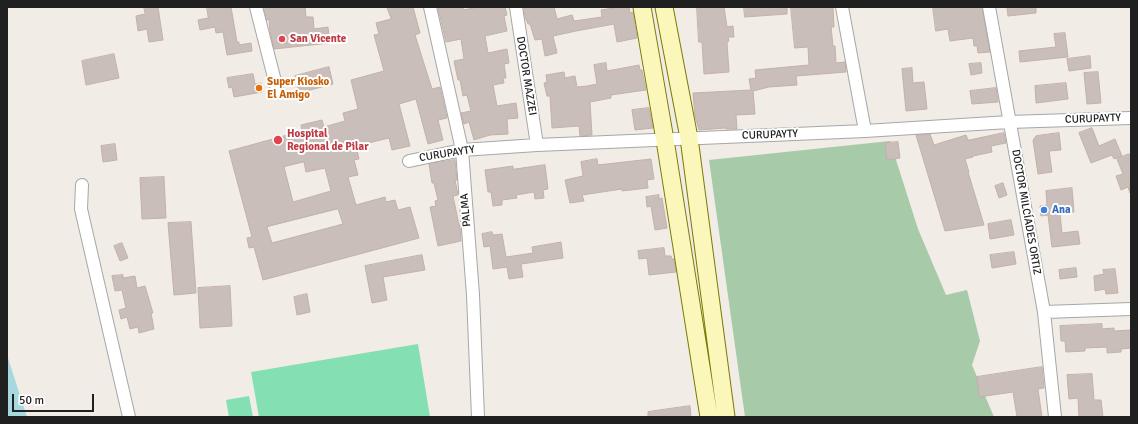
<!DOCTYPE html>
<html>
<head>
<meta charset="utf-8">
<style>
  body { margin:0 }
  #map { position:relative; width:1138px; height:424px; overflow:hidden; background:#f1ece6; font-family:Signika,sans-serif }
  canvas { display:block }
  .frame { position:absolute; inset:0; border:8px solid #202020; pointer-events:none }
  .scale { position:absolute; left:12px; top:394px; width:82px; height:18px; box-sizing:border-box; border:2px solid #202020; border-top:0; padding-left:5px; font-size:12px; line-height:14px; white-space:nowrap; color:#202020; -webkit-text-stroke:3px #fff; paint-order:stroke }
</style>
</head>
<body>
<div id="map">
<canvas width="1138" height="424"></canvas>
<div class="frame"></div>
<div class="scale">50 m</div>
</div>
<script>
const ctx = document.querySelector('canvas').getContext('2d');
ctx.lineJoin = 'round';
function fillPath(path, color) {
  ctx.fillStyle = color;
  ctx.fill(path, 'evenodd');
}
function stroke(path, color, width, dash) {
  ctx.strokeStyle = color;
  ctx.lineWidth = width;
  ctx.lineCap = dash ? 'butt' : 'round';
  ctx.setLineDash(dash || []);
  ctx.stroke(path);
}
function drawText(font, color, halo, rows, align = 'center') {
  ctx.font = font + ' Signika,sans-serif';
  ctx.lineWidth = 4;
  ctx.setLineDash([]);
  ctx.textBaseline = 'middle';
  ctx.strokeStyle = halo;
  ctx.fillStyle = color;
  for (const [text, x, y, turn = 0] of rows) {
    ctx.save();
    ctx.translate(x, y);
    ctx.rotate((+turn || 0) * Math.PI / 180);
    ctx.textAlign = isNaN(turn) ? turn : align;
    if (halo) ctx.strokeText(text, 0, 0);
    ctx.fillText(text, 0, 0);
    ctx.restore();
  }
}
fillPath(new Path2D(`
  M890,141L918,229L946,295L967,290L980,341L972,365L994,417H745L709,160Z`), '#a7caa9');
fillPath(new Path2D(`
  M418,344L430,417H259L251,372Z
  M249,396L253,417H229L226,400Z`), '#84e0b3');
fillPath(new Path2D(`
  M7,355L27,417H7Z`), '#a6d8df');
const building = new Path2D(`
  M144,7H158L163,40L149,42L147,29L138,31L136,16L145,14Z
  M207,7H231L237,42H239V45L251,43L252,51L227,55L223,32L216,33L215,27L200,30L198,20L208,18Z
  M264,7H305L306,17H313L314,29L328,27L330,43L274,49L270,31L269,19L267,20Z
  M387,7H413L420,33L415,35L432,89L440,87L447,118L438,120L443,140L428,144L416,99L399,104L410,146L392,150L389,138L356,146L359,159L354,160L358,175L348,177L356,205L385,197L386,202L395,200L398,210L410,207L419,238L263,280L254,247L249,248L247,238L252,237L229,151L302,131L301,125L322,120L324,127L345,121L343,113L358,109L351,80L384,71L374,35L379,34L376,23L391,19ZM304,162L306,172L325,168L331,191L293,202L284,167ZM338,209L343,224L272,243L267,227Z
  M443,7H463V10L479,7H505L507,15L504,16L507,31L485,36L488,53L507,49L509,63L504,64L506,78H503L504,83L493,85L497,106L516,103L518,118L507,119L508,134L490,135L474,140L469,122L464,124L461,113L471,111L467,95L463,96L460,80H458L454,61L464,59L461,39L446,42L438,8Z
  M524,7H554L557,19L572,15L574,21L602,17L601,10L621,7H629L630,13L633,12L637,38L617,42L614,24L576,31L553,36L557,53L545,56L542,39L535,40L530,24H528L525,17Z
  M697,7H724L727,27L733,26L734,37H728L729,41L727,42L729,72L704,74L702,42H699Z
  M744,7H787V14L745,17Z
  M791,7H833L834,27H831L833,46H835L836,63L845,62L846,72L796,76L797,85L769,87L753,91L755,114L736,115L737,129H726V128L699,130L695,116L693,93L751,90L749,79L756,78L755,70L809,65L808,47L795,48Z
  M933,7H982L990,52L978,53L977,46H974L973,38L950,41L948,29L936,31Z
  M1015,7H1036V13L1008,16L1007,8Z
  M1065,33L1068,57L1020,62L1019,51L1056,47L1054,34Z
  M114,54L119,78L86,85L82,61Z
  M1090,56L1091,68L1069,71L1067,59Z
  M606,63L607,71L639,65L640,70H642L646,90L611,95V98L590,102L592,135L580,136L579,126L552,128L550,96H547L544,83L547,82L546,75L564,72L565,78L575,76L577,87L587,86L597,84L594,65Z
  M981,63L982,73L971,75L969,64Z
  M329,67L333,84L299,93L295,76Z
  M912,68L913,83L924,82L927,109L906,111L902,69Z
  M1098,72L1101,103L1087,104L1084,73Z
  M253,74L255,84L261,83L262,92L234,97L232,87L229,88L227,78Z
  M1066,83L1068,99L1036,103L1035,86Z
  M996,88L998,102L972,104L970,91Z
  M649,108L653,128L635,130L632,110Z
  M1092,128L1099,146L1115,139L1122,156L1114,159L1112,155L1091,163L1079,133Z
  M1004,133L1006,143L991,146L992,152L973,156V157L965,159L969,172H968L984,225L945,231L916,135L930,134L934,145L966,135L968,140Z
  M1059,133L1061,150L1049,151L1052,172L1038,174L1033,140L1036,136Z
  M898,142L900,158L887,160L885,143Z
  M115,144L117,160L103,162L101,146Z
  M1129,154L1131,159L1130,193L1128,187L1121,190L1116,176L1123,174L1117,159Z
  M597,159L598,165L651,159L654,179L647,180L648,188L622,191V189L582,195L584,201L570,203L565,180L583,176L581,162Z
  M455,160L457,180H455L458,195L453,196L459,225H460V227L461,241L438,246L430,207L436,206L435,201L438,200L434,183H432L429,164Z
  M545,165L548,189L543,190L544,198L535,199L534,192L516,195L517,198L502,200V205L493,206L491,192H488L485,170L513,166V169Z
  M164,177L166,218L142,219L140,178Z
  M1003,183L1007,195L999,198L995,186Z
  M1072,188L1074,212L1060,214L1062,233L1078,231L1080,244L1052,247L1048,215L1041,216L1040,206L1047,205L1046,191Z
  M659,195V199L662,198L667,228L655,230L651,206L647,207L646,197Z
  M1011,220L1014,235L990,239L988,224Z
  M191,222L196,293L174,295L168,223Z
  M492,232L493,235L502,234L506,257L533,253L532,247L561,242L563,258L521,264L523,277L509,279L507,267L493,269L490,246L484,247L482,234Z
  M122,243L128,258L120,261L114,246Z
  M664,248L665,256H671L672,259H674L676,272L649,275L647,258L639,259L638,251Z
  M1014,252L1016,264L992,268L990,255Z
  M422,255L425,270L383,277L387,300L372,303L365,266Z
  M1076,268L1077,277L1060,279L1059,270Z
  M1115,269L1118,293L1106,294L1105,289L1095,291L1094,276L1104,274L1103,270Z
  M123,275V278L135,276L137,288L145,286L153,313H151L154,329L139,333L138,327L130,329L127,317L121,319L119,310L126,308L122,290L115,291L112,276Z
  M230,286L232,326L200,328L198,288Z
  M307,294L310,312L297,315L294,297Z
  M1102,324V329L1114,328V331L1131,330V348L1121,349V352L1107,353V347L1085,348V351L1066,352L1065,341H1061L1060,326Z
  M1042,367L1044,388L1038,389L1042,417H1017L1013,392L979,397L977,377Z
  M1092,374L1094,400H1101L1103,417H1079L1078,398L1069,399L1067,375Z
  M690,406L691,417H648V412Z`);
fillPath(building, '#c9beb9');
stroke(building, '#c3b1a8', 1);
const minor = new Path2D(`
  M256,7L278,93
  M430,7L462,150L473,295L478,417
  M516,7L537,145
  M842,7L865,131
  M989,7L1044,312L1055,417
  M409,161L462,150L537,145L865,131L1009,122L1131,118
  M82,185L81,209L129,417
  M1044,312L1131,309`);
const secondary = new Path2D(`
  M642,7L665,140L709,417
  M664,7L689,138L726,417`);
stroke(minor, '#a7a7a7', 14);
stroke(secondary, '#7a7b03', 19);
stroke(minor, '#fff', 12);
stroke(secondary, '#fbf7bb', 17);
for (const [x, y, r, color] of [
  [282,39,4,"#e0444e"],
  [259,88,4,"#e8710a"],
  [278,140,5,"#e0444e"],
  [1044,210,4,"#3f7fe0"]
]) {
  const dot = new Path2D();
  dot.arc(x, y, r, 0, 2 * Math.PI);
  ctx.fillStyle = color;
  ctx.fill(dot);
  stroke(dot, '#fff', 1.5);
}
drawText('bold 11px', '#be3a42', '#fff', [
  ["San Vicente",290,39],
  ["Hospital",287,134],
  ["Regional de Pilar",287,147]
], 'left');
drawText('11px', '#202020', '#fff', [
  ["DOCTOR MAZZEI",526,76,81],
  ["CURUPAYTY",1093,119,-2],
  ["CURUPAYTY",770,135,-2],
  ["CURUPAYTY",447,154,-9],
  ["PALMA",466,210,-95],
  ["DOCTOR MILCÍADES ORTIZ",1026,212,80]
]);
drawText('bold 11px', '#c56008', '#fff', [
  ["Super Kiosko",267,82],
  ["El Amigo",267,95]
], 'left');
drawText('bold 11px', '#366cbe', '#fff', [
  ["Ana",1052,210]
], 'left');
</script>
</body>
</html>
